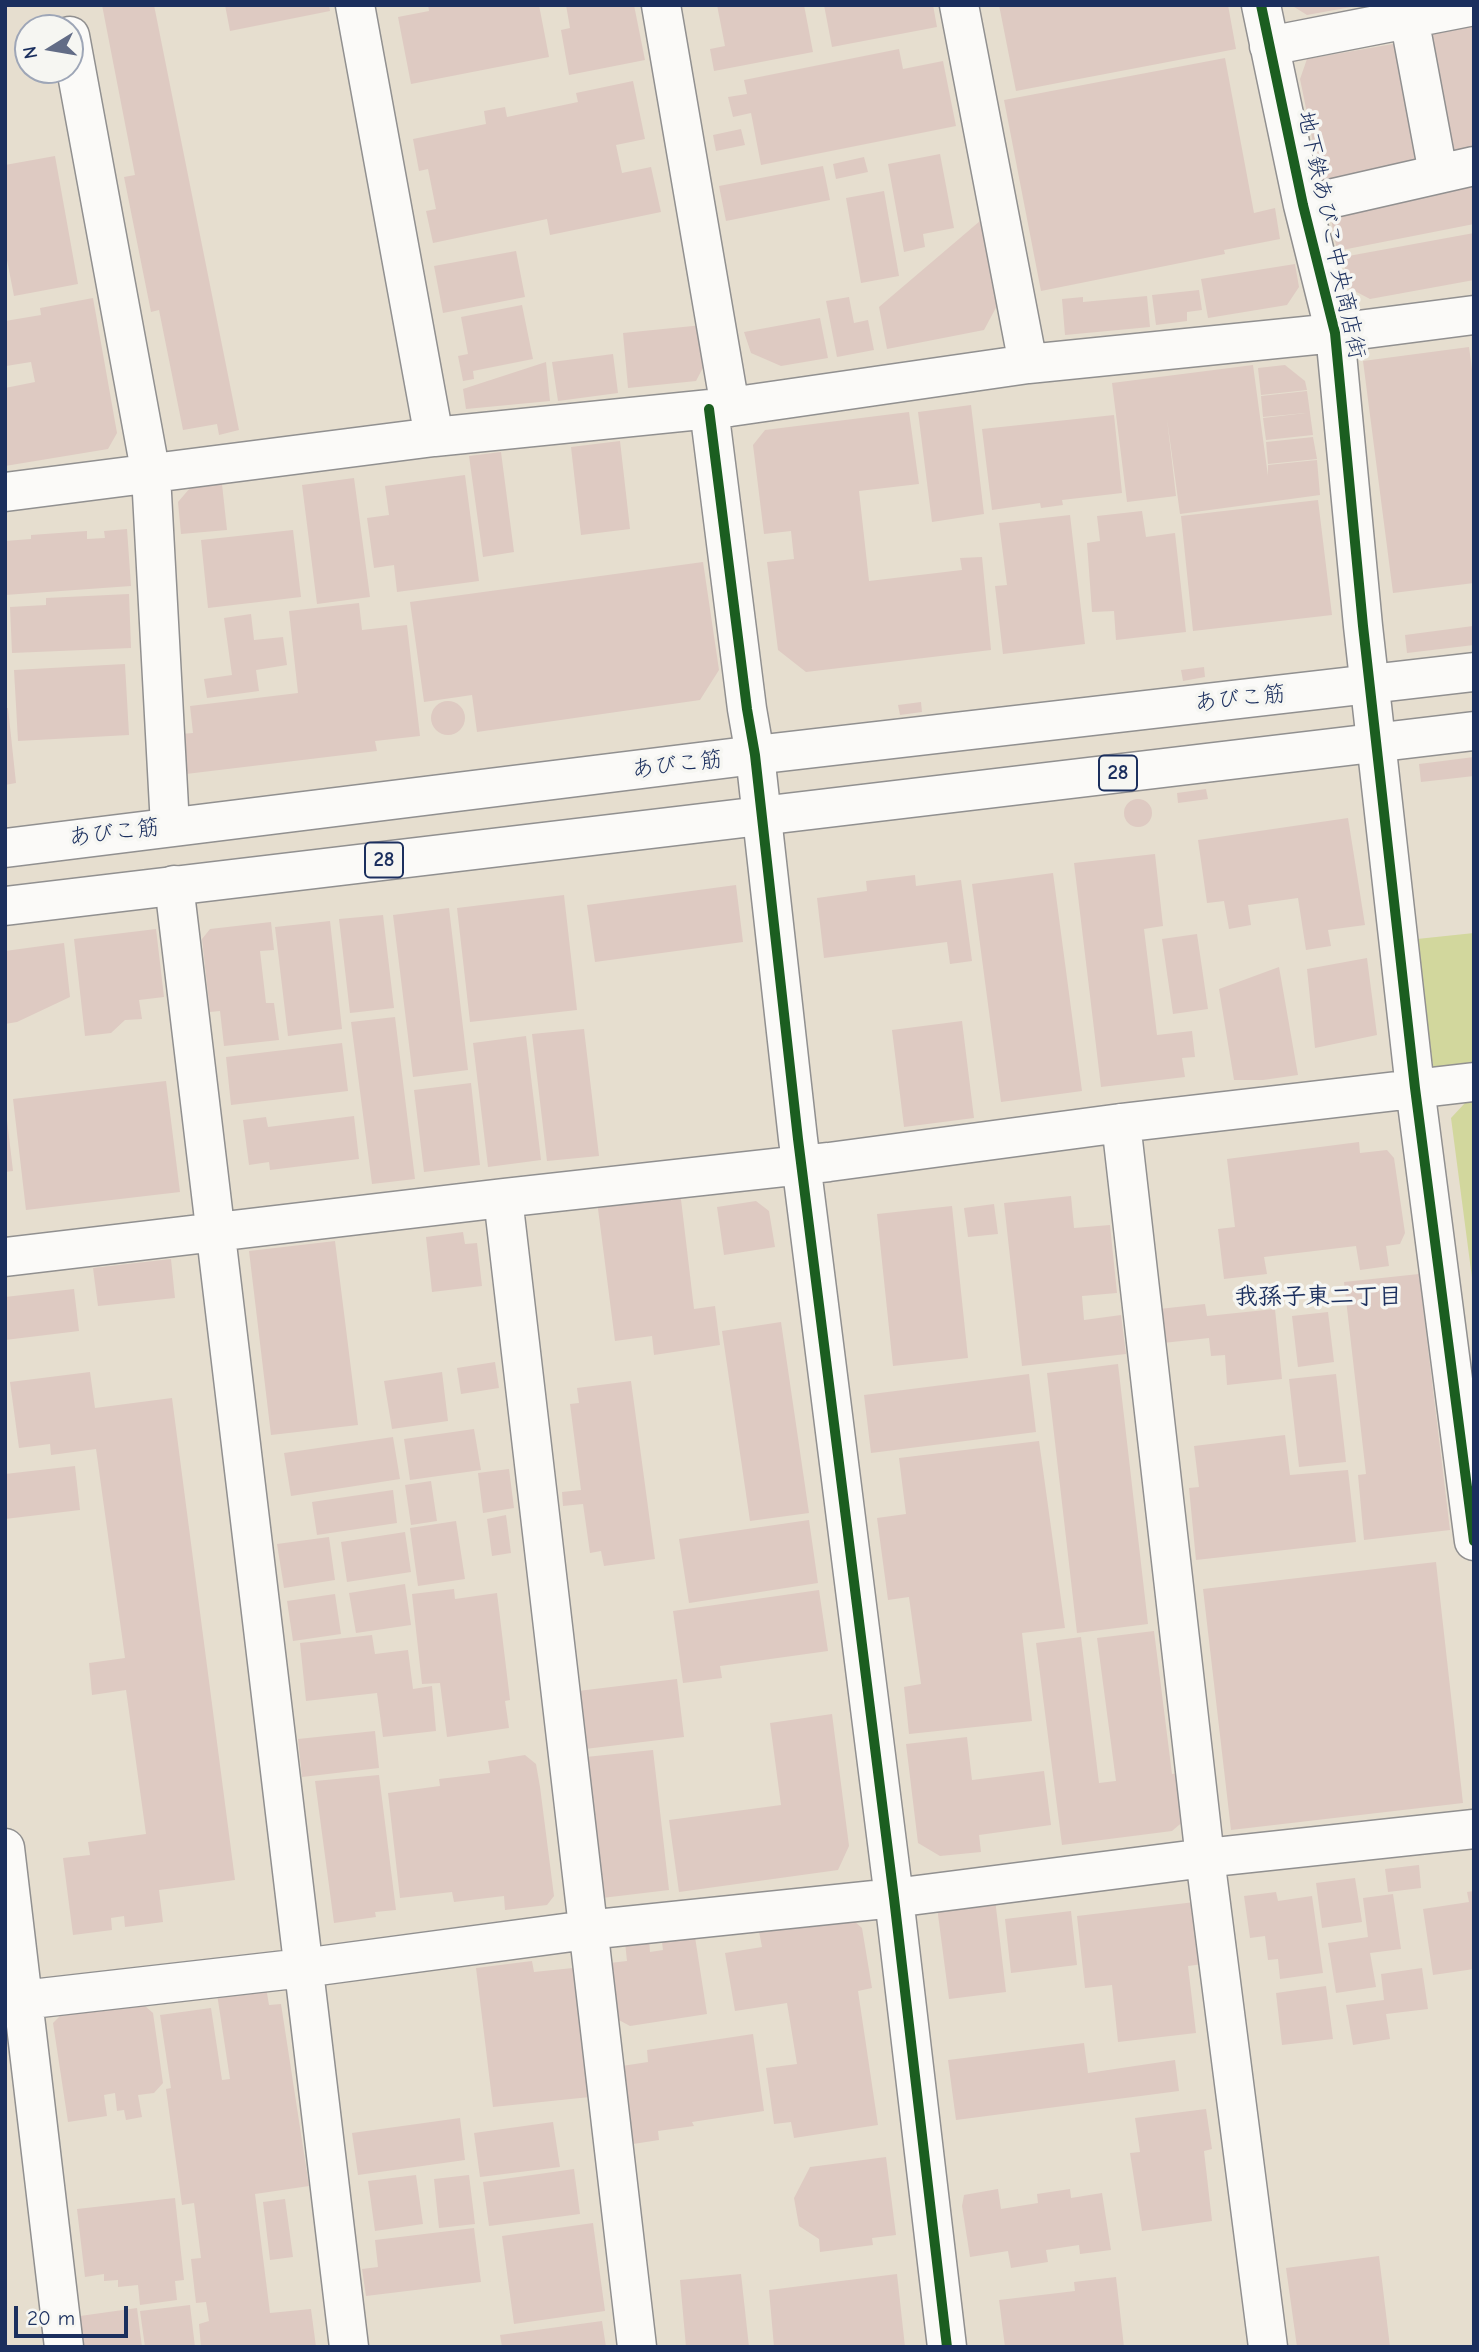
<!DOCTYPE html>
<html>
<head>
<meta charset="utf-8">
<style>
  body { margin:0 }
  #map { position:relative; width:1479px; height:2352px; overflow:hidden; background:#e6decf; font-family:"Comic Neue",sans-serif }
  canvas { display:block }
  .frame { position:absolute; inset:0; border:7px solid #1b2f5e; pointer-events:none }
  .north { position:absolute; left:14px; top:14px; width:70px; height:70px; box-sizing:border-box; background:#f6f6f2; border:2px solid #9ea6b7; border-radius:50%; rotate:259deg; font-size:19px; font-weight:700; line-height:28px; text-align:center; color:#1b2f5e }
  .north::after { content:''; display:block; margin:auto; width:24px; height:32px; background:#626c86; clip-path:polygon(50% 0,100% 100%,50% 72%,0 100%) }
  .scale { position:absolute; left:14px; top:2306px; width:114px; height:32px; box-sizing:border-box; border:4px solid #1b2f5e; border-top:0; padding-left:9px; font-size:21px; line-height:24px; white-space:nowrap; color:#1b2f5e; -webkit-text-stroke:5px #f6f6f2; paint-order:stroke }
</style>
</head>
<body>
<div id="map">
<canvas width="1479" height="2352"></canvas>
<div class="frame"></div>
<div class="north">N</div>
<div class="scale">20 m</div>
</div>
<script>
const ctx = document.querySelector('canvas').getContext('2d');
ctx.lineJoin = 'round';
function fillPath(path, color) {
  ctx.fillStyle = color;
  ctx.fill(path, 'evenodd');
}
function stroke(path, color, width, dash) {
  ctx.strokeStyle = color;
  ctx.lineWidth = width;
  ctx.lineCap = dash ? 'butt' : 'round';
  ctx.setLineDash(dash || []);
  ctx.stroke(path);
}
function drawText(font, color, halo, rows, align = 'center') {
  ctx.font = font + ' "Comic Neue","Klee One",sans-serif';
  ctx.lineWidth = 7;
  ctx.setLineDash([]);
  ctx.textBaseline = 'middle';
  ctx.strokeStyle = halo;
  ctx.fillStyle = color;
  for (const [text, x, y, turn = 0] of rows) {
    ctx.save();
    ctx.translate(x, y);
    ctx.rotate((+turn || 0) * Math.PI / 180);
    ctx.textAlign = isNaN(turn) ? turn : align;
    if (halo) ctx.strokeText(text, 0, 0);
    ctx.fillText(text, 0, 0);
    ctx.restore();
  }
}
fillPath(new Path2D(`
  M1474,933V1063L1433,1068L1417,939Z
  M1474,1102V1293L1451,1118L1465,1103Z`), '#d2d79d');
fillPath(new Path2D(`
  M102,5H154L239,430L219,435L217,424L183,430L159,310L151,312L124,177L135,175Z
  M225,5H329L330,11L230,31Z
  M428,5H539L549,57L411,84L398,17L429,11Z
  M566,5H634L645,60L569,75L561,30L570,28Z
  M717,5H804L813,52L714,71L710,49L725,46Z
  M824,5H933L937,27L832,47Z
  M999,5H1228L1236,49L1016,91Z
  M1291,5H1351V7L1307,15Z
  M1474,25V150L1461,153L1452,149L1430,33Z
  M1393,44L1405,53L1425,152L1411,164L1323,191L1300,79L1307,59Z
  M899,49L903,69L943,61L956,126L761,165L751,113L733,117L728,97L747,94L744,80Z
  M1225,58L1254,213L1275,208L1280,239L1224,250L1225,254L1041,291L1004,100Z
  M633,81L645,139L616,145L622,173L651,167L661,212L550,235L547,219L433,243L426,211L436,209L428,169L419,171L413,139L486,124L484,111L505,107L507,117L578,102L576,93Z
  M741,129L745,145L716,151L713,135Z
  M940,154L954,228L923,234L925,247L904,252L888,164Z
  M55,156L78,284L14,296L5,250V165Z
  M864,157L868,172L836,179L833,164Z
  M823,166L830,200L726,221L719,186Z
  M1474,180V224L1337,251L1329,208Z
  M884,191L899,276L861,283L846,198Z
  M980,221L999,302L984,330L887,349L879,307Z
  M1474,233V280L1370,299L1349,288L1343,257Z
  M516,251L525,297L443,313L434,266Z
  M1295,264L1299,287L1287,305L1208,318L1201,279Z
  M1199,290L1202,310L1187,312V321L1156,325L1152,295Z
  M1147,296L1150,327L1065,335L1062,299L1083,297V302Z
  M849,297L854,323L868,320L874,350L837,357L826,301Z
  M93,298L117,433L108,449L5,466V388L35,382L31,362L6,366L5,321L41,315L40,308Z
  M522,305L533,359L473,371L474,379L463,381L458,356L468,354L461,317Z
  M820,318L828,358L781,366L751,353L744,332Z
  M703,325L707,360L696,381L628,388L623,333Z
  M1469,347L1474,384V583L1393,593L1363,361Z
  M613,354L618,393L558,401L552,362Z
  M546,362L550,401L466,409L463,389Z
  M1253,365L1268,476V465L1317,460L1320,495L1180,514L1167,419L1176,496L1127,502L1112,383Z
  M1285,365L1305,381L1307,390L1261,395L1258,368Z
  M1307,391L1313,435L1266,440L1263,418L1306,413L1263,417L1261,396Z
  M971,405L984,514L932,522L918,412Z
  M909,412L919,484L859,491L869,581L962,570L960,558L982,557L991,650L806,672L778,650L767,562L794,559L791,531L764,534L753,445L765,430Z
  M1114,415L1122,493L1062,500L1063,505L1041,508L1040,503L992,510L982,429Z
  M1313,437L1317,459L1268,464L1266,442Z
  M620,441L630,529L581,535L571,447Z
  M501,452L514,552L483,557L469,456Z
  M465,475L479,581L397,592L394,565L374,568L367,518L389,515L385,486Z
  M354,478L370,597L317,604L302,485Z
  M222,484L227,530L181,534L178,502L190,488Z
  M1318,500L1332,615L1193,631L1181,516Z
  M1142,511L1146,537L1175,533L1186,632L1116,640L1114,611L1092,612L1087,543L1100,541L1097,516Z
  M1070,515L1085,644L1003,654L995,586L1007,585L999,523Z
  M127,529L131,586L5,595V541L31,539V535L87,531V539L105,538L104,531Z
  M293,530L301,597L208,608L201,540Z
  M703,562L719,670L700,700L477,732L472,695L424,702L410,602Z
  M129,594L131,648L12,653L10,607L46,605V598Z
  M359,603L362,630L407,625L420,736L375,741L377,751L186,774L181,734L193,733L190,706L298,693L289,611Z
  M251,614L254,640L283,637L287,665L256,670L259,691L207,698L204,679L232,675L224,618Z
  M1473,626L1474,645L1407,653L1405,635Z
  M125,664L129,735L18,741L14,670Z
  M1204,667L1205,677L1183,681L1181,670Z
  M431 718a17 17 0 1 1 34 0a17 17 0 1 1-34 0Z
  M921,702L922,712L900,715L898,705Z
  M5,708H8L16,783L5,785Z
  M1474,757V776L1421,782L1419,764Z
  M1206,789L1208,799L1178,803L1177,793Z
  M1124 813a14 14 0 1 1 28 0a14 14 0 1 1-28 0Z
  M1348,818L1365,925L1328,930L1331,946L1306,950L1298,898L1248,905L1251,925L1229,929L1224,901L1207,903L1198,840Z
  M1155,854L1163,926L1144,929L1157,1035L1192,1031L1195,1057L1182,1058L1185,1077L1101,1087L1074,863Z
  M1053,873L1082,1091L1001,1102L972,884Z
  M915,875L916,886L961,880L972,961L950,964L947,942L824,958L817,898L867,891L866,881Z
  M736,885L743,942L595,962L587,905Z
  M564,895L577,1010L470,1022L457,908Z
  M449,908L468,1070L413,1077L393,915Z
  M383,915L394,1008L350,1013L339,919Z
  M330,921L342,1029L288,1036L275,927Z
  M271,922L274,950L260,951L266,1003H274L279,1040L224,1046L220,1011L210,1012L202,939L210,929Z
  M156,929L164,997L139,1000L142,1019L125,1020L111,1033L85,1036L74,939Z
  M1197,934L1208,1009L1173,1014L1162,939Z
  M64,943L70,997L17,1022L5,1024V951Z
  M1367,958L1377,1035L1315,1048L1307,969Z
  M1279,967L1298,1075L1263,1080H1234L1219,989Z
  M395,1017L415,1179L372,1184L351,1022Z
  M962,1021L974,1118L904,1127L892,1030Z
  M584,1029L599,1156L547,1161L532,1034Z
  M526,1036L541,1160L488,1167L473,1043Z
  M342,1043L348,1091L231,1105L226,1057Z
  M166,1081L180,1192L26,1210L13,1099Z
  M471,1083L480,1165L424,1172L414,1090Z
  M354,1116L359,1159L270,1170L269,1162L249,1165L243,1120L266,1117L268,1127Z
  M5,1120H7L13,1171L5,1172Z
  M1359,1142L1360,1153L1387,1150L1394,1158L1405,1233L1400,1244L1386,1246L1389,1266L1360,1270L1356,1246L1264,1257L1267,1274L1224,1279L1218,1229L1235,1227L1227,1159Z
  M680,1191L694,1309L715,1306L720,1345L654,1355L652,1336L615,1341L597,1201Z
  M1071,1196L1074,1228L1110,1225L1117,1293L1082,1296L1084,1320L1121,1315L1126,1354L1022,1366L1004,1203Z
  M756,1201L769,1211L775,1247L724,1255L717,1207Z
  M994,1204L998,1234L968,1237L964,1208Z
  M952,1206L968,1358L893,1366L877,1214Z
  M463,1232L465,1244L477,1243L482,1286L432,1292L426,1237Z
  M335,1241L358,1425L271,1435L249,1251Z
  M171,1259L175,1298L98,1306L93,1268Z
  M1419,1274L1450,1530L1364,1540L1358,1475L1366,1474L1344,1282Z
  M74,1289L79,1331L5,1340V1297Z
  M1205,1304L1207,1316L1275,1309L1282,1379L1227,1385L1225,1355L1211,1356L1209,1338L1163,1343L1159,1309Z
  M1328,1312L1334,1362L1298,1367L1292,1316Z
  M781,1322L809,1513L750,1521L722,1331Z
  M495,1362L499,1388L461,1394L457,1368Z
  M1118,1364L1148,1624L1077,1633L1047,1373Z
  M90,1372L95,1408L172,1398L235,1880L159,1890L163,1922L125,1927L124,1916L111,1918L112,1930L73,1935L63,1858L90,1855L88,1842L146,1834L126,1690L92,1695L89,1663L125,1658L96,1449L51,1455L50,1444L19,1448L10,1382Z
  M442,1372L448,1421L392,1429L384,1381Z
  M1029,1374L1036,1432L871,1453L864,1395Z
  M1336,1374L1346,1462L1299,1467L1289,1379Z
  M631,1381L655,1559L604,1566L601,1551L590,1553L583,1504L563,1506L562,1492L581,1490L570,1404L579,1403L577,1388Z
  M474,1429L481,1470L410,1480L404,1439Z
  M1285,1435L1290,1475L1348,1470L1356,1542L1196,1560L1189,1488L1199,1487L1194,1446Z
  M393,1437L400,1479L291,1496L284,1453Z
  M1039,1441L1065,1628L1022,1633L1032,1721L909,1734L904,1687L921,1684L909,1597L888,1600L877,1518L906,1514L899,1458Z
  M75,1466L80,1510L5,1519V1474Z
  M509,1469L514,1508L483,1513L478,1473Z
  M431,1481L437,1521L411,1525L405,1485Z
  M393,1490L397,1523L317,1535L312,1502Z
  M506,1515L511,1553L492,1556L487,1519Z
  M809,1520L818,1583L689,1603L679,1539Z
  M456,1521L465,1579L418,1586L410,1528Z
  M405,1532L411,1572L347,1582L341,1542Z
  M329,1537L335,1580L284,1588L277,1544Z
  M1436,1562L1463,1803L1231,1830L1203,1589Z
  M405,1584L411,1625L356,1633L349,1593Z
  M454,1589L455,1599L497,1593L510,1700L505,1701L509,1728L447,1737L440,1683L422,1684L412,1594Z
  M819,1590L828,1651L720,1666L722,1678L683,1683L673,1611Z
  M335,1594L341,1634L293,1641L287,1601Z
  M1154,1631L1172,1774L1180,1773L1186,1819L1172,1831L1062,1845L1036,1643L1081,1637L1099,1783L1116,1781L1097,1638Z
  M372,1635L375,1654L408,1650L413,1689L432,1686L436,1731L383,1737L377,1693L306,1701L300,1643Z
  M677,1679L684,1737L585,1749L578,1691Z
  M832,1714L849,1846L838,1870L679,1892L669,1820L781,1805L770,1723Z
  M375,1731L379,1768L302,1777L298,1739Z
  M967,1737L972,1780L1044,1771L1051,1825L979,1835L981,1852L940,1856L918,1843L906,1744Z
  M653,1750L669,1890L602,1898L586,1757Z
  M525,1755L536,1764L540,1787L554,1896L547,1905L505,1910L504,1896L454,1902L452,1892L400,1898L388,1793L440,1786L439,1779L490,1773L488,1761Z
  M379,1775L396,1910L375,1912L376,1917L334,1923L315,1781Z
  M1419,1865L1421,1888L1388,1892L1385,1869Z
  M1355,1878L1362,1922L1322,1928L1316,1883Z
  M1474,1891V1969L1433,1975L1423,1909L1469,1902L1467,1892Z
  M1276,1892L1278,1901L1312,1896L1323,1973L1280,1979L1278,1959L1268,1960L1265,1936L1250,1938L1244,1896Z
  M1393,1894L1401,1949L1370,1953L1376,1987L1336,1993L1328,1943L1368,1937L1363,1898Z
  M995,1899L1006,1992L949,1999L937,1907Z
  M1195,1902L1203,1964L1188,1966L1196,2033L1118,2042L1112,1985L1085,1988L1077,1916Z
  M1071,1911L1077,1965L1011,1973L1005,1919Z
  M845,1913L862,1928L872,1988L858,1991L878,2125L794,2138L791,2122L774,2124L766,2068L797,2064L787,2003L735,2011L725,1953L762,1947L758,1926Z
  M695,1937L707,2014L630,2026L617,2019L610,1963L627,1961L625,1942L649,1939L650,1952L663,1950L662,1942Z
  M532,1961L534,1972L573,1968L590,2097L493,2107L476,1968Z
  M1422,1968L1428,2009L1386,2014L1390,2039L1353,2045L1346,2005L1384,2000L1381,1974Z
  M1326,1986L1333,2039L1282,2045L1276,1993Z
  M266,1987L269,2005L281,2004L309,2186L255,2194L270,2313L311,2309L316,2347H201L199,2324L209,2321L206,2302L196,2303L191,2259L201,2258L194,2203L182,2205L166,2089L171,2088L160,2015L211,2008L222,2080L230,2079L217,1994Z
  M144,2005L153,2013L163,2083L154,2093L138,2095L142,2117L126,2120L124,2110L117,2111L115,2093L104,2095L107,2116L68,2122L53,2023L61,2015Z
  M753,2034L764,2111L692,2122L694,2126L658,2131L659,2140L633,2144L622,2066L648,2062L647,2050Z
  M1084,2043L1088,2073L1175,2060L1179,2091L956,2120L948,2060Z
  M1206,2109L1212,2149L1204,2151L1212,2221L1142,2231L1130,2153L1140,2152L1135,2118Z
  M460,2118L465,2160L358,2175L352,2133Z
  M553,2122L560,2167L480,2177L474,2133Z
  M886,2157L896,2235L872,2238L873,2245L820,2252L819,2239L799,2226L794,2198L810,2167Z
  M574,2169L580,2214L489,2226L483,2182Z
  M416,2175L423,2224L375,2231L368,2181Z
  M469,2175L475,2224L439,2228L434,2179Z
  M998,2189L1001,2209L1038,2203L1037,2194L1070,2189L1071,2198L1102,2193L1111,2250L1080,2254L1079,2245L1046,2250L1048,2262L1011,2268L1008,2251L970,2257L962,2206L964,2195Z
  M175,2198L184,2280L175,2281L177,2300L140,2305L138,2285L118,2287V2280L104,2281V2274L85,2277L77,2209Z
  M285,2199L293,2257L270,2260L263,2202Z
  M593,2223L605,2311L514,2324L502,2236Z
  M474,2228L481,2282L366,2296L362,2269L378,2267L375,2240Z
  M1379,2256L1390,2347H1297L1286,2268Z
  M741,2274L749,2347H686L680,2280Z
  M897,2274L905,2347H774L769,2290Z
  M1116,2277L1124,2347H1005L999,2300L1075,2291L1074,2282Z
  M190,2305L195,2347H145L140,2311Z
  M137,2308L142,2347H84L80,2316Z
  M602,2321L606,2347H502L500,2335Z`), '#decac2');
const minor = new Path2D(`
  M355,5L434,437
  M661,5L730,407
  M959,5L1028,364
  M1261,5L1303,205L1335,333L1363,626L1415,1088L1474,1541
  M1409,18L1438,173
  M70,36L151,475L170,826
  M1269,46L1474,6
  M1303,205L1474,166
  M709,409L747,709L755,755L798,1139L894,1898L947,2347
  M5,492L434,437L730,407L1028,364L1335,333L1474,315
  M174,885L349,2347
  M1121,1123L1205,1858L1268,2347
  M503,1198L637,2347
  M5,1257L503,1198L829,1162L1121,1123L1474,1082
  M5,1848L64,2347
  M5,2002L303,1968L587,1930L894,1898L1205,1858L1474,1829`);
const major = new Path2D(`
  M5,848L755,755L1474,672
  M5,906L1474,731`);
stroke(minor, '#919090', 41);
stroke(major, '#919090', 41);
stroke(minor, '#fbfaf8', 38);
stroke(major, '#fbfaf8', 38);
stroke(new Path2D(`
  M1261,5L1303,205L1335,333L1363,626L1415,1088L1474,1541
  M709,409L747,709L755,755L798,1139L894,1898L947,2347`), '#1b5e20', 10);
for (const [x, y, w] of [
  [1118,773,38],
  [384,860,38]
]) {
  const box = new Path2D();
  box.roundRect(x - w / 2, y - 17.5, w, 35, 5);
  ctx.fillStyle = '#f6f6f2';
  ctx.fill(box);
  stroke(box, '#1b2f5e', 2);
}
drawText('bold 21px', '#1b2f5e', null, [
  ["28",1118,773],
  ["28",384,860]
]);
drawText('23px', '#1b2f5e', '#f6f6f2', [
  ["地下鉄あびこ中央商店街",1331,235,78],
  ["あびこ筋",1240,699,-6],
  ["あびこ筋",677,765,-7],
  ["あびこ筋",114,833,-7]
]);
drawText('bold 24px', '#1b2f5e', '#f6f6f2', [
  ["我孫子東二丁目",1318,1297]
]);
</script>
</body>
</html>
